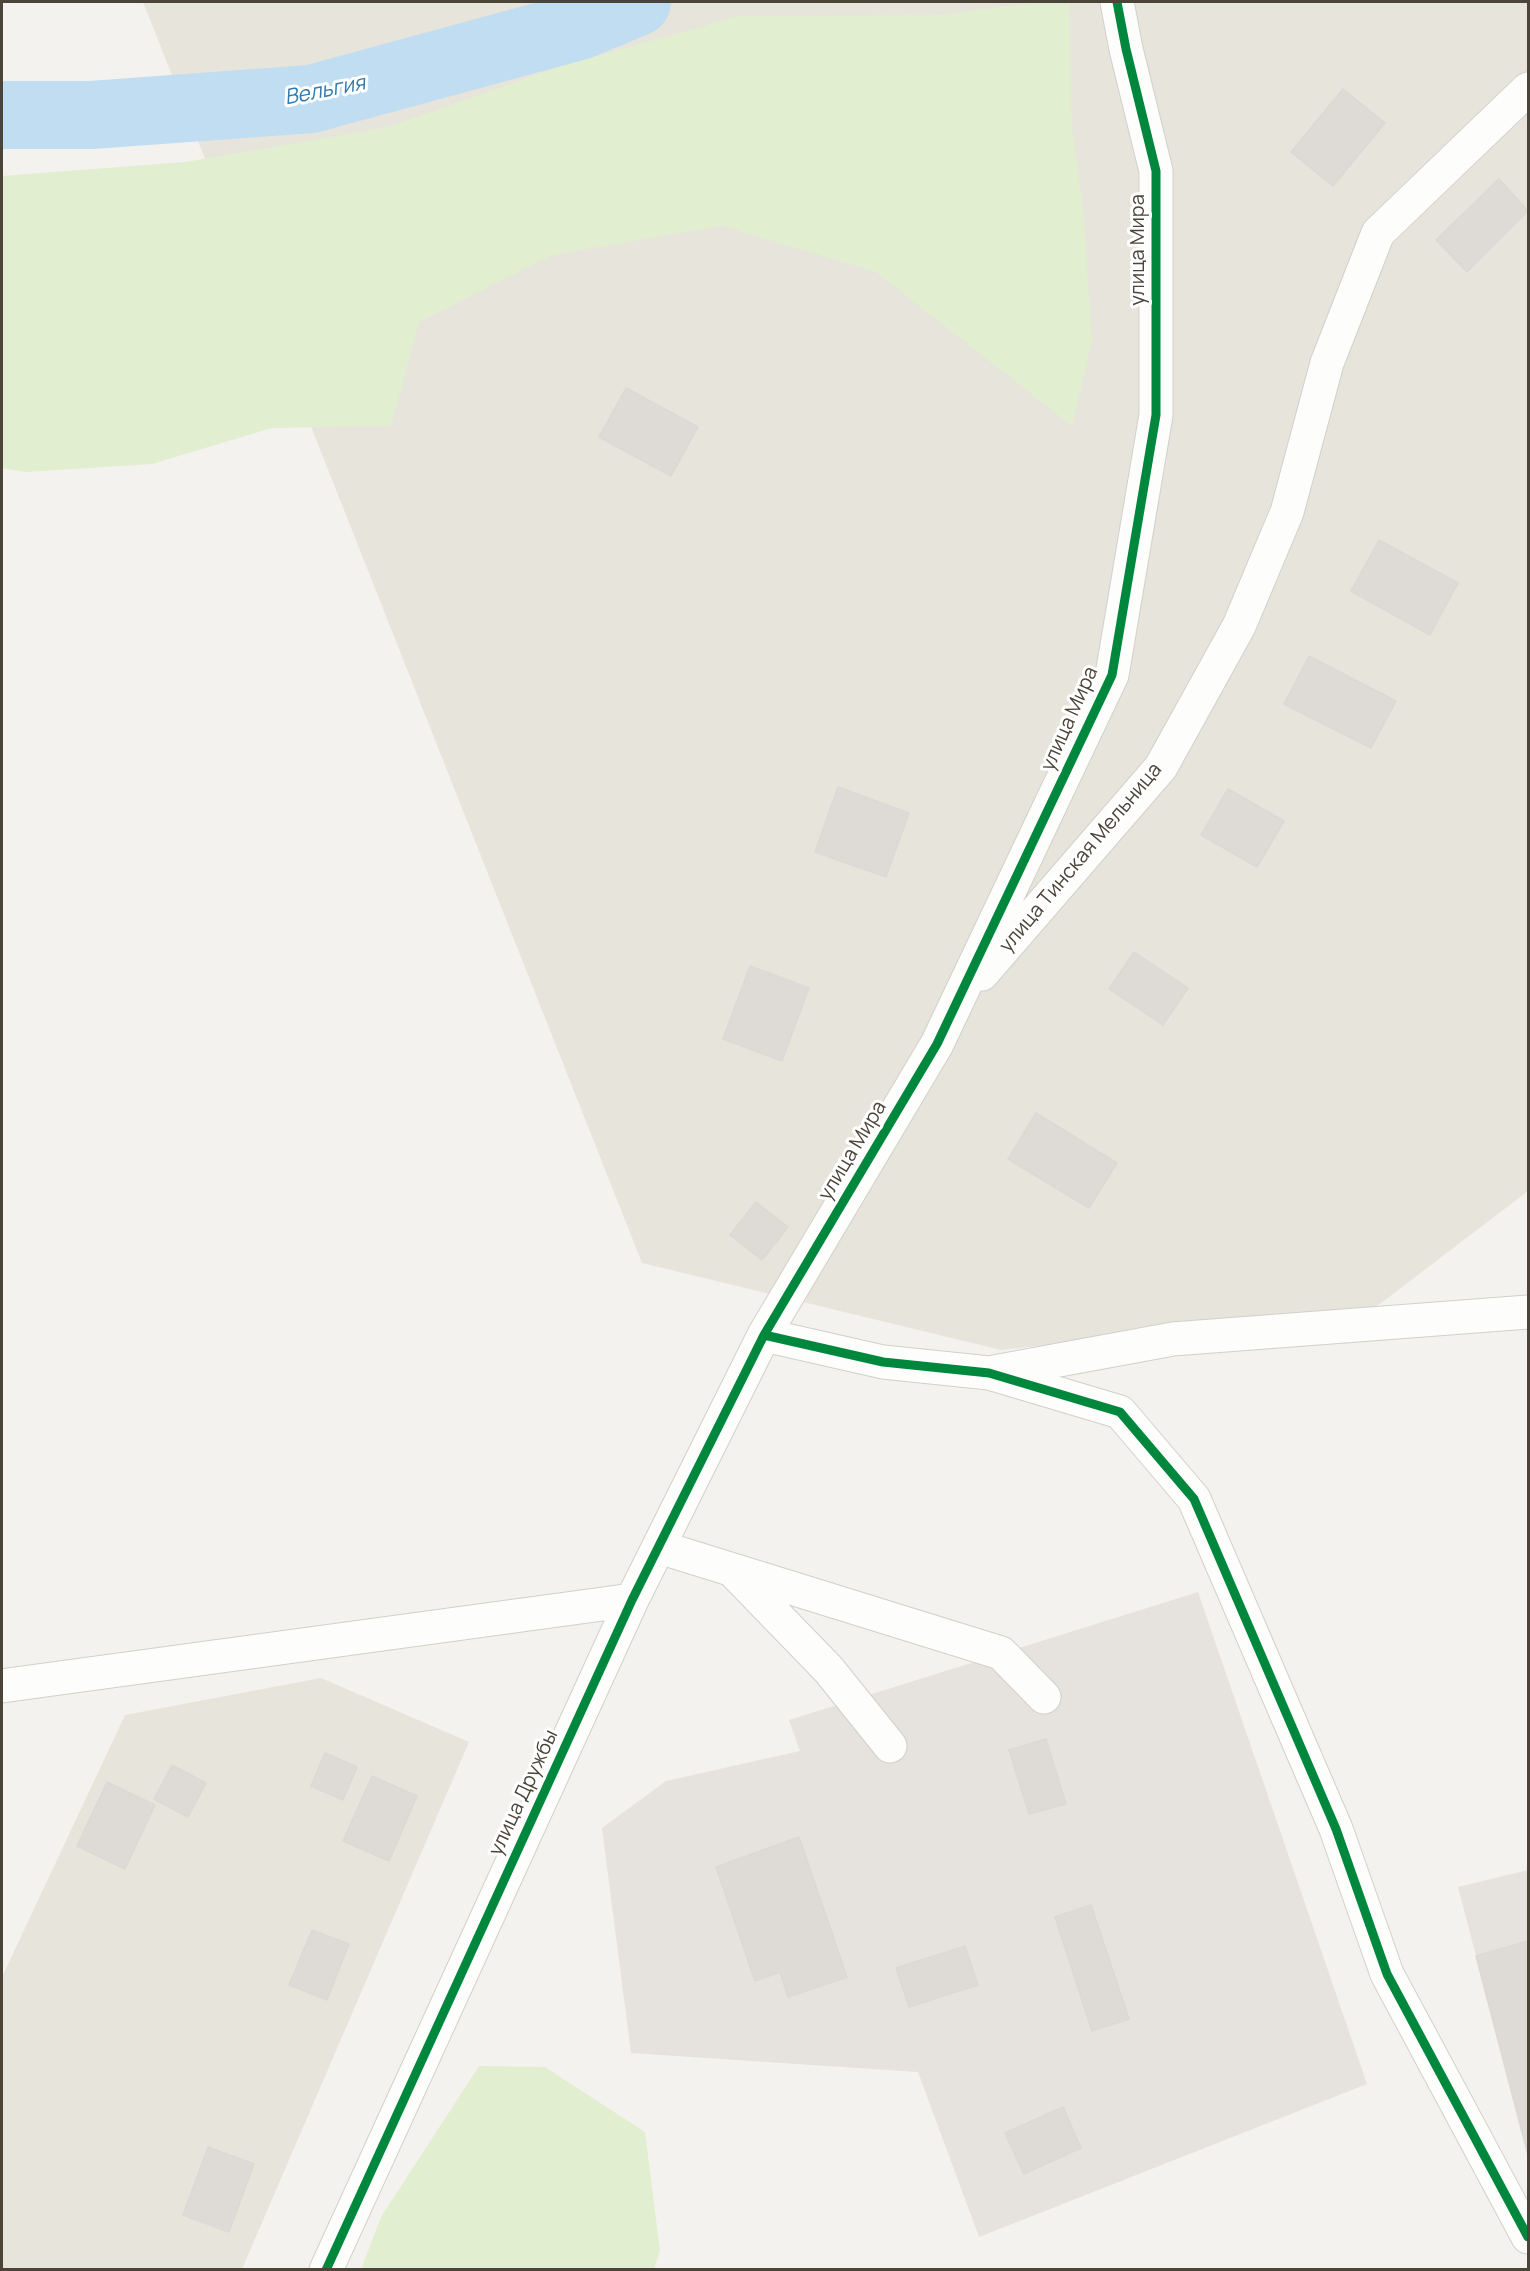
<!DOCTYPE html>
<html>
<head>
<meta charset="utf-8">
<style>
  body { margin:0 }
  #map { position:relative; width:1530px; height:2271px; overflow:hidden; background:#f4f2ee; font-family:Manrope,sans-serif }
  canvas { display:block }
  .frame { position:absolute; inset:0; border:3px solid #4b4439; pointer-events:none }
</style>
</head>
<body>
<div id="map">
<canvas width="1530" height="2271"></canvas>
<div class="frame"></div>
</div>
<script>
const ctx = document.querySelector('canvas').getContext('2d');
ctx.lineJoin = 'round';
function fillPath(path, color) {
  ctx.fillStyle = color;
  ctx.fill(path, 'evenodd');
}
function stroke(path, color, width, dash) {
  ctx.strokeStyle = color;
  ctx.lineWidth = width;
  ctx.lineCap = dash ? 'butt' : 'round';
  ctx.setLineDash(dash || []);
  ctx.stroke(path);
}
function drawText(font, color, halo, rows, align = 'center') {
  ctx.font = font + ' Manrope,sans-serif';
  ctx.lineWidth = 6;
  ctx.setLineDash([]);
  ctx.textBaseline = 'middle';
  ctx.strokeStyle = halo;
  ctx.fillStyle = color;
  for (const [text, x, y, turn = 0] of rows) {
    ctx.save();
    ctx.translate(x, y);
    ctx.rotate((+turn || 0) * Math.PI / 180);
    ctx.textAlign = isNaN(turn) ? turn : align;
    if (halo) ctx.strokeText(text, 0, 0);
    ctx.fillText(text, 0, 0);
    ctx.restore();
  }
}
fillPath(new Path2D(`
  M143,2H1528V1191L1372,1310L1001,1350L642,1263Z
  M321,1678L469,1742L242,2269L2,2270V1977L125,1715Z`), '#e7e4dc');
fillPath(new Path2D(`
  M1198,1592L1367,2084L979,2237L918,2072L631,2053L602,1828L666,1781L800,1751L789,1720Z
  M1528,1870V2155L1458,1887Z`), '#e6e2de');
fillPath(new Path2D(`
  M1038,2H1069L1072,128L1083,208L1092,341L1072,426L876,272L722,226L552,255L419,322L391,426L272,428L152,464L26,472L2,468V176L185,162L388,127L555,68L739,16L941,15Z
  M479,2066L545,2067L645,2132L660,2251L654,2269H361L381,2217Z`), '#e1eecf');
stroke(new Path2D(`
  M2,115H91L311,99L579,26L637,2`), '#c0ddf1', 68);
const building = new Path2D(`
  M1343,89L1385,123L1333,186L1291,152Z
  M1499,179L1528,211L1467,272L1436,240Z
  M626,388L698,427L671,476L599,437Z
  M1379,540L1458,583L1430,635L1351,591Z
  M1309,656L1396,701L1371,748L1284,704Z
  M838,787L909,813L886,877L815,852Z
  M1228,789L1284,821L1257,867L1201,835Z
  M1134,952L1188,988L1163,1025L1109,989Z
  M750,966L809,988L782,1061L723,1039Z
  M1036,1113L1117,1163L1089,1208L1008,1159Z
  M756,1202L788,1227L762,1260L730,1235Z
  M1046,1739L1066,1804L1029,1814L1009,1750Z
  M325,1753L357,1767L343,1800L311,1786Z
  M172,1765L206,1783L188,1817L154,1799Z
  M372,1776L417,1796L389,1861L343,1841Z
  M107,1782L155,1805L125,1869L77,1846Z
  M799,1837L847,1977L788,1997L780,1972L755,1981L716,1867Z
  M1091,1905L1129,2019L1092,2031L1055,1917Z
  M312,1930L349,1944L327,2000L289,1985Z
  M1528,1941V2155L1476,1956Z
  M965,1946L978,1985L909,2007L896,1968Z
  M1063,2107L1081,2148L1024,2174L1005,2133Z
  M208,2147L254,2164L229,2232L183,2215Z`);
fillPath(building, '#dedbd6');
stroke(building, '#dcd9d4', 1.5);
const minor = new Path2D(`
  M982,974L1161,767L1239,626L1287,512L1327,363L1378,233L1528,89
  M764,1335L883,1362L989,1373L1120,1412L1194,1499L1336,1829L1387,1974L1528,2237
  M994,1372L1173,1339L1528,1312
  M659,1547L1001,1653L1044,1697
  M736,1574L829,1670L890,1746
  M2,1686L632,1600
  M326,2270L632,1600L764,1335L937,1044L1112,675L1156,415V171L1126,49L1117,2`);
stroke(minor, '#d2d0cb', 35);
stroke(minor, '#fdfdfc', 33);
stroke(new Path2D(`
  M764,1335L883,1362L989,1373L1120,1412L1194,1499L1336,1829L1387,1974L1528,2237
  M326,2270L632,1600L764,1335L937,1044L1112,675L1156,415V171L1126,49L1117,2`), '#00873e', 9);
drawText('20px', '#4b4439', '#fff', [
  ["улица Мира",1138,250,-90],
  ["улица Мира",1070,719,-66],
  ["улица Тинская Мельница",1081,858,-50],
  ["улица Мира",853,1151,-59],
  ["улица Дружбы",524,1793,-65]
]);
drawText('italic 21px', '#2e7ab2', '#fff', [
  ["Вельгия",325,91,-11]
]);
</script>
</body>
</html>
